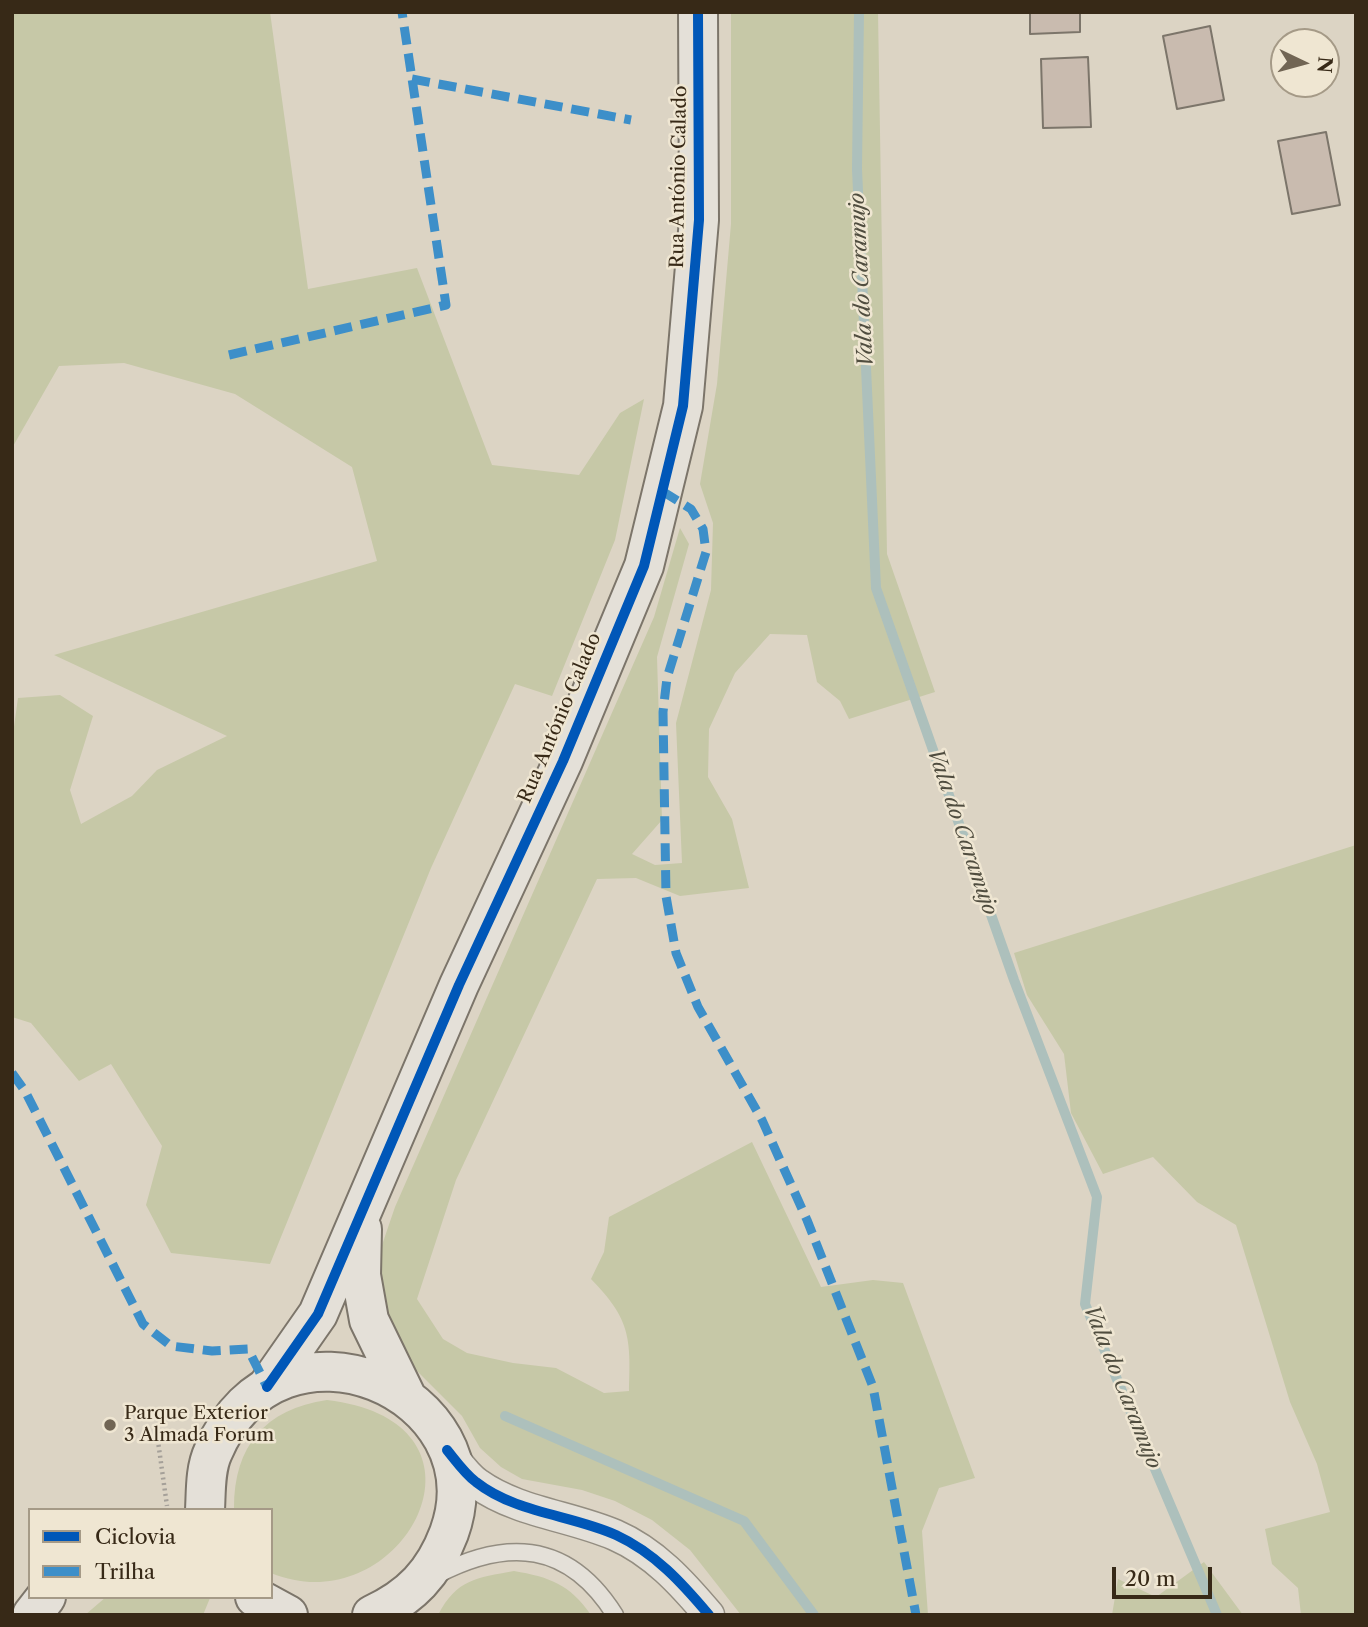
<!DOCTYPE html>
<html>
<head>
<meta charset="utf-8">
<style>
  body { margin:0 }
  #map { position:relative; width:1368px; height:1627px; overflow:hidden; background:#dcd4c4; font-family:"Libre Caslon Text",serif }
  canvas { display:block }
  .frame { position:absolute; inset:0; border:14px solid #372917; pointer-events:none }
  .legend { position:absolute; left:28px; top:1508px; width:245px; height:91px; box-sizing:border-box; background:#efe6d2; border:2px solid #a59a87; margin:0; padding:9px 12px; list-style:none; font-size:21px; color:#372917 }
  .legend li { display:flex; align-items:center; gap:14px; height:35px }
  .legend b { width:35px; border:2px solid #a59a87 }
  .north { position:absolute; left:1270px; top:28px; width:70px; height:70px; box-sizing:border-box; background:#efe6d2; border:2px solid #a59a87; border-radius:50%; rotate:95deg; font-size:19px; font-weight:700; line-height:28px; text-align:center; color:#372917 }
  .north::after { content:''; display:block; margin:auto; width:24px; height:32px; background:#716554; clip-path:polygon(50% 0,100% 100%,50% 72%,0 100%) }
  .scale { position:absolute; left:1112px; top:1567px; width:100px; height:32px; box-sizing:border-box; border:4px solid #372917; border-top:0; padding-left:9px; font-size:21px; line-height:24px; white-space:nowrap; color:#372917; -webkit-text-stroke:5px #efe6d2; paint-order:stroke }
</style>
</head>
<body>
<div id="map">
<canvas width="1368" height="1627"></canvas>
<div class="frame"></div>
<ul class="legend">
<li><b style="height:9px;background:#0057b8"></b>Ciclovia</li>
<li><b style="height:9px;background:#3d8fc9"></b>Trilha</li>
</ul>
<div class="north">N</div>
<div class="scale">20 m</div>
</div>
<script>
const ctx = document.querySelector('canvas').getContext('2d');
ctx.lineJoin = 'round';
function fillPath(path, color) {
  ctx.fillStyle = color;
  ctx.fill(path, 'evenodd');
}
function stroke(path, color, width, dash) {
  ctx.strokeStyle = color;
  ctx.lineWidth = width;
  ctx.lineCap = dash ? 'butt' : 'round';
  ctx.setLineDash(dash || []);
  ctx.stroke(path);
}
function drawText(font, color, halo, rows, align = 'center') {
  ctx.font = font + ' "Libre Caslon Text",serif';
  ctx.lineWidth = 5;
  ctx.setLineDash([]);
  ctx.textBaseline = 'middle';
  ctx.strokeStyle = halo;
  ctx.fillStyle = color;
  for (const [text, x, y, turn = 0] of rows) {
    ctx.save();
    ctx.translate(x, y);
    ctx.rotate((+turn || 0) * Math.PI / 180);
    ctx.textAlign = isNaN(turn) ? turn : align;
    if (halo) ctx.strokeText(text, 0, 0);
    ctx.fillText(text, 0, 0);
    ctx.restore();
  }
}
fillPath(new Path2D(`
  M12,12H270L308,289L417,268L492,465L579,475L620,413L644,399L615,540L552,696L515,684L431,868L270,1264L171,1253L146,1205L162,1146L111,1064L79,1081L31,1023L12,1017V741L18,698L60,695L93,716L70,790L81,824L132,796L157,770L227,736L54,655L377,561L352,467L235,394L124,363L59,366L12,448Z
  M731,12H878L887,554L935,692L849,719L840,701L817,682L807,635L770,634L735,673L709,729L708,777L732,819L749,888L680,896L636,878L597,879L456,1180L417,1299L443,1339L467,1353L513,1363L556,1368L604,1393L629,1391C631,1337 630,1319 591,1279L604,1252L609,1217L752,1142L821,1287L873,1280L903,1283L975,1478L939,1488L922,1531L928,1615H741L690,1550L652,1520L615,1501L582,1490L522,1479L501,1467L480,1448L462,1416L414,1368L380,1305L381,1248L395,1207L654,617L680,528L689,544L657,657L662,820L632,854L655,865L682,863L676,723L711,590L713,523L700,484L717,384L731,224Z
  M1356,845V1615H1301L1298,1588L1272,1564L1265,1529L1330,1512L1317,1464L1290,1402L1236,1225L1197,1202L1153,1157L1103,1174L1071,1113L1064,1054L1027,995L1014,953Z
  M327,1400C513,1422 402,1627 271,1573V1510L234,1508C234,1446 265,1409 327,1400Z
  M1204,1562L1243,1615H1112L1118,1579L1156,1597Z
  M514,1571C549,1577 570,1584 591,1615H438C457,1579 476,1578 514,1571Z
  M106,1597H209L210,1598L203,1615H85Z`), '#c6c8a7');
stroke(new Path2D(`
  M859,12L857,169L876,588L1014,980L1097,1197L1085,1304L1217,1615
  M505,1416L744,1521L814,1615`), '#adc0bc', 10);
const building = new Path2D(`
  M1030,12H1080V32L1030,34Z
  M1210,26L1224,100L1177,109L1163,36Z
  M1088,57L1091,127L1043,128L1041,59Z
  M1326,132L1340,205L1292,214L1278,141Z`);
fillPath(building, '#c9bbaf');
stroke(building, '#7c756a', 2);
const lane = new Path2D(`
  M437,1575C508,1538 569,1542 615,1615`);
const street = new Path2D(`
  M449,1452C458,1463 466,1476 478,1484C517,1512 571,1516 615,1535C654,1552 682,1583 709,1615`);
const secondary = new Path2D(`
  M362,1229L361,1275L369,1320L406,1396
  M267,1387L318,1314L459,985L563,761L644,566L683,406L699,220L698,12
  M205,1510C206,1492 205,1469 213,1452C280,1295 500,1393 449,1533C434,1573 411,1597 372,1615
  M255,1597L288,1615
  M32,1615L46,1597`);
stroke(lane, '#938d81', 19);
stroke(street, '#938d81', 33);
stroke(secondary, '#7c756a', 42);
stroke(new Path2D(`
  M157,1434L167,1506`), '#a5a099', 4.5, [2, 3.5]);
stroke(lane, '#e4e0d8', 16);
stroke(street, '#e4e0d8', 30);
stroke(secondary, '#e4e0d8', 38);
stroke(new Path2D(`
  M412,79L631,120
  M229,355L446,305L402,12
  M662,491L691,509L703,529L706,552L667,678L663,712L666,896L676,953L698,1007L762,1120L807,1220L873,1387L916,1615
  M12,1073L25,1091L143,1324L171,1346L212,1351L248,1349L267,1387`), '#3d8fc9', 9, [18, 9]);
stroke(new Path2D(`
  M267,1387L318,1314L459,985L563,761L644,566L683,406L699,220L698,12
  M447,1450C456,1461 465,1474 476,1482C515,1513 572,1515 616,1535C655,1553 682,1583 709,1615`), '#0057b8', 10);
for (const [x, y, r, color] of [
  [110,1425,7,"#716554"]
]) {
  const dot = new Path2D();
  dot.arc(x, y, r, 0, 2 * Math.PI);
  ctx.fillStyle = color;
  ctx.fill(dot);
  stroke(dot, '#efe6d2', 2.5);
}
drawText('19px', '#372917', '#efe6d2', [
  ["Rua António Calado",679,177,-89],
  ["Rua António Calado",560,718,-67]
]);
drawText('19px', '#372917', '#efe6d2', [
  ["Parque Exterior",124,1414],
  ["3 Almada Forum",124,1436]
], 'left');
drawText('italic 21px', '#504d3f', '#efe6d2', [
  ["Vala do Caramujo",862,280,-93],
  ["Vala do Caramujo",962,832,71],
  ["Vala do Caramujo",1122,1387,68]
]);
</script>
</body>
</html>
